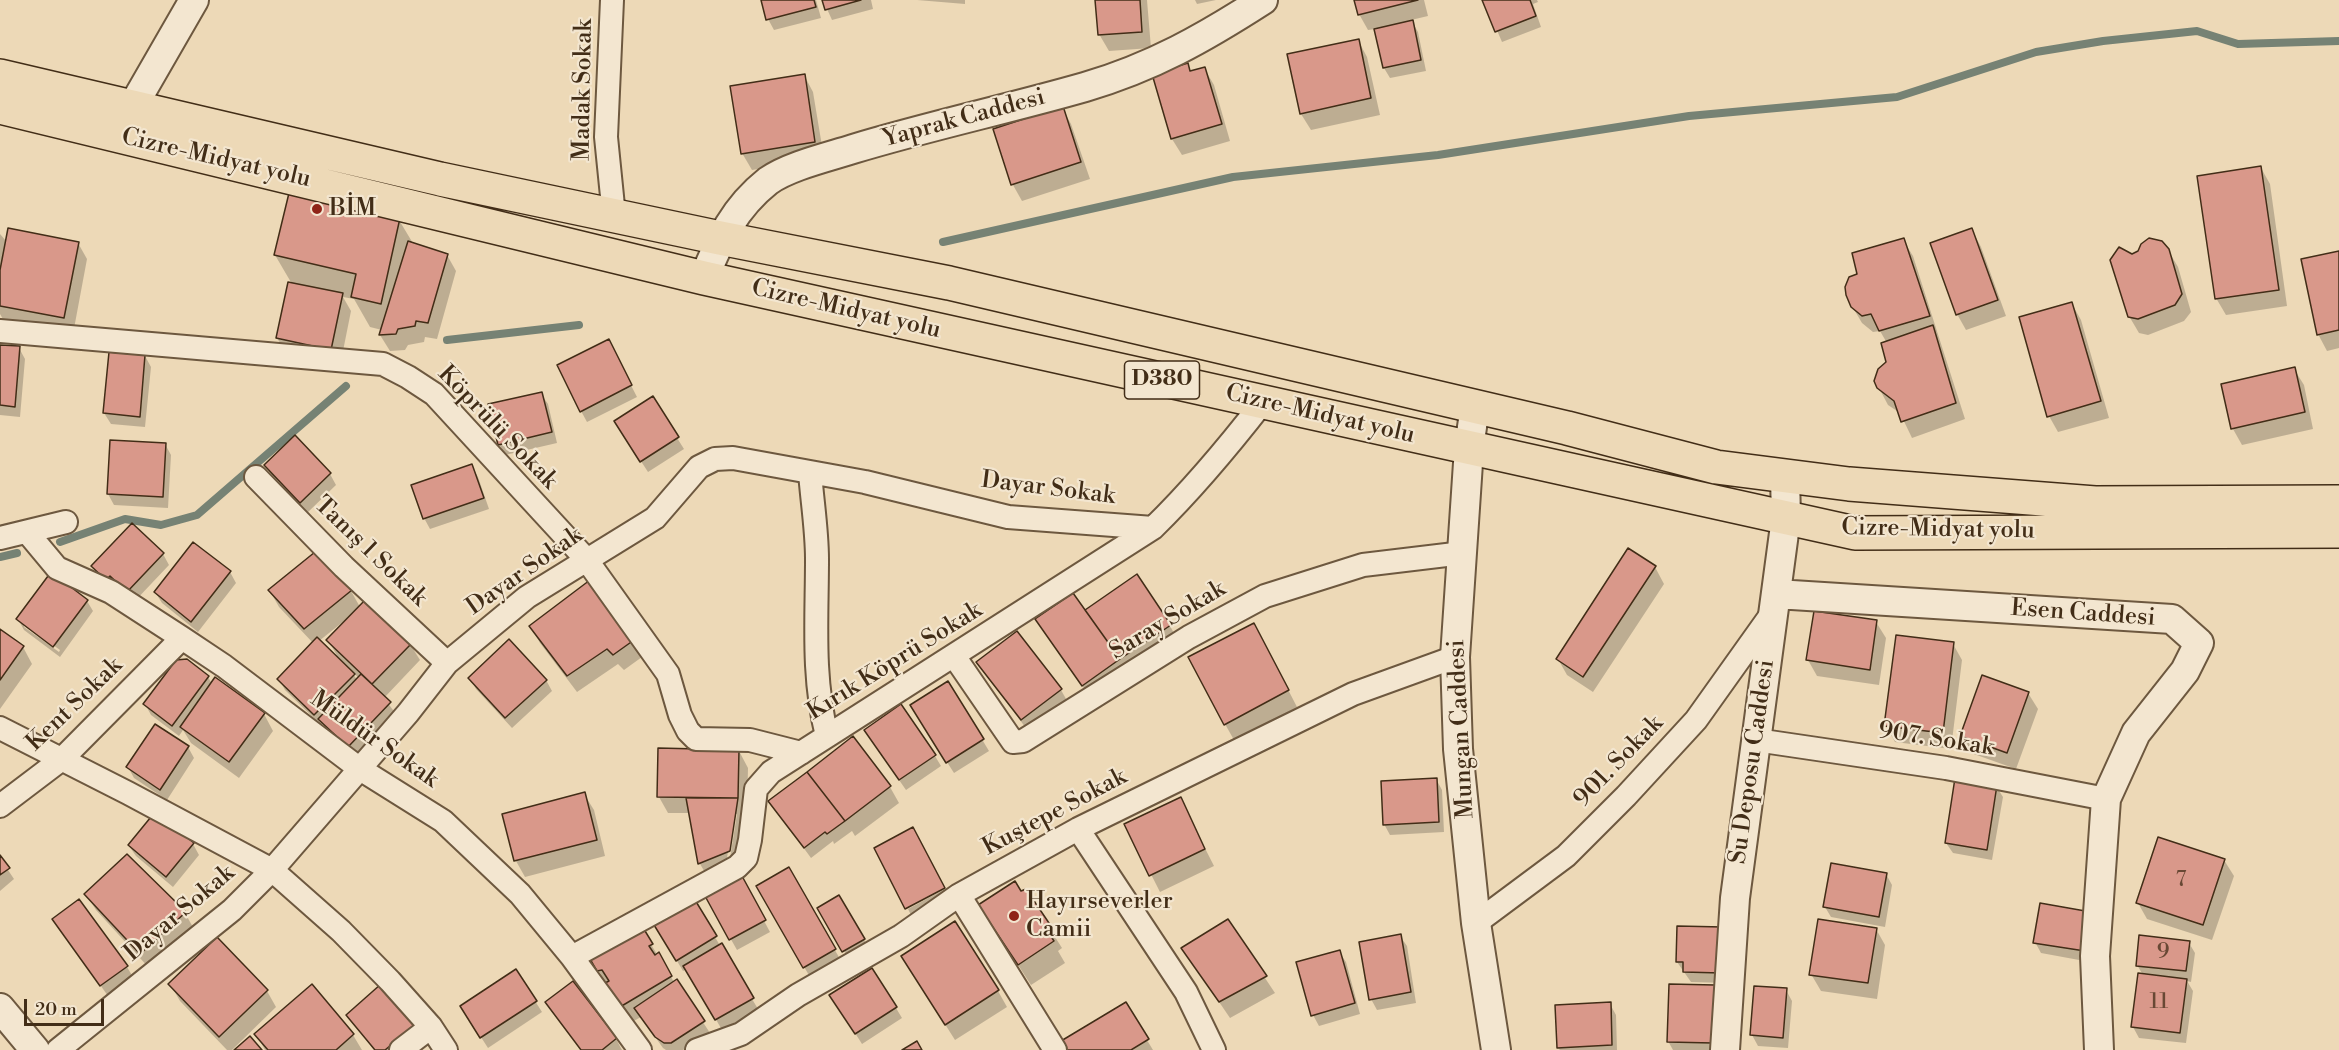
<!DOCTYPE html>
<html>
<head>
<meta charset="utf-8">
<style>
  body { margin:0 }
  #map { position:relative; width:2339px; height:1050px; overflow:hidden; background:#edd9b7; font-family:"Libre Bodoni",serif }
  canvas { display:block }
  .scale { position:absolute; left:24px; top:999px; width:80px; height:27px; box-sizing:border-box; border:3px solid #422d17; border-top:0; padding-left:8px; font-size:18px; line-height:21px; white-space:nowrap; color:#422d17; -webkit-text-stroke:4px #f3e6d0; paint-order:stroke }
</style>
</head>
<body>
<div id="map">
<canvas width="2339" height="1050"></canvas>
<div class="scale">20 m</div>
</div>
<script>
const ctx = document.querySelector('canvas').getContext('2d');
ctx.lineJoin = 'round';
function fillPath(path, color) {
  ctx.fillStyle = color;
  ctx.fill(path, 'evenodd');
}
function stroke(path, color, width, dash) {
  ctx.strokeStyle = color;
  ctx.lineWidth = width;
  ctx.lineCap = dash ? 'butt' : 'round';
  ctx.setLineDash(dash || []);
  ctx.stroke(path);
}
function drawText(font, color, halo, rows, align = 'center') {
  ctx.font = font + ' "Libre Bodoni",serif';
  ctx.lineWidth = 4.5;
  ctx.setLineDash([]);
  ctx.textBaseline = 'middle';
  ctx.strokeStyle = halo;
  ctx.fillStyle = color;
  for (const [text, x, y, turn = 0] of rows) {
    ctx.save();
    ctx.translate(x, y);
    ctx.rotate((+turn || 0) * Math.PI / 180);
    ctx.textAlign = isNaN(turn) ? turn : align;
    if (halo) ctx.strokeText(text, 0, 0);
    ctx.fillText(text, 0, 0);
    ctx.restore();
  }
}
fillPath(new Path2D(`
  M763,0H816L821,18L774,30L768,19Z
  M823,0H871L873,9L832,20Z
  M965,0V4L917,0Z
  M1096,0H1147L1151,48L1109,51L1099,34Z
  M1195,0H1216L1197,4Z
  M1355,0H1424L1428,16L1411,20L1418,32L1426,71L1390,78L1384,68L1375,29L1368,30L1359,14Z
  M1484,0H1537L1538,2L1533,4L1541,27L1502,42Z
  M1358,40L1367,57L1380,115L1311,130L1301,114L1289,56Z
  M1187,65L1191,72L1204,68L1214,85L1230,141L1182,155L1172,139Z
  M804,75L813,92L824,158L752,170L742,153Z
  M1062,108L1071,124L1090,179L1022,201L1013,185L995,130Z
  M2261,168L2270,184L2287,306L2226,315L2216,298Z
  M399,220L414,245L447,255L456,271L437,339L425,337L424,342L408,345L405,350L390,351L380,335L382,330L370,327L354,299L343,297L351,311L340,366L287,354L277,338L292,284L275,255Z
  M1972,230L1981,247L2006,316L1966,330L1957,314Z
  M0,234L7,242L78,243L87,259L73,334L4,321L0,314Z
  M1903,240L1913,256L1965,419L1912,438L1900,413L1888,405L1879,388L1888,362L1887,343L1880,331L1873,332L1862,323L1852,306L1859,274Z
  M2168,250L2178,267L2191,312L2184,321L2148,335L2139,333L2129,316L2132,255Z
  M2339,252V348L2327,351L2318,334Z
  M2072,304L2081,320L2109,418L2058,432L2049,416Z
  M0,346L19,348L25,359L20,417L0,415Z
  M614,352L637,397L587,422L581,411Z
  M145,356L151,367L145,427L111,424L104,413Z
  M2294,369L2304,385L2313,429L2242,445L2233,429L2223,386Z
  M541,394L548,404L557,443L505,455L499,444Z
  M652,398L684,449L648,472L622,432Z
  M295,437L330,474L336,485L307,513L272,476L266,466Z
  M165,444L171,455L168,508L114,505L108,494Z
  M472,466L478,477L489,509L430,529L424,518Z
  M163,554L169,565L134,602L99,577L93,566Z
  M315,554L351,591L360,607L410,644L420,660L384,698L396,714L355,756L327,730L323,723L321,725L285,690L279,679L314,644L279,607L270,591ZM344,621L346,622L328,640L339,659L319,641ZM352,672L359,678L357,680Z
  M1655,567L1664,584L1593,692L1567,675L1558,659Z
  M230,572L236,583L198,632L162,603L155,592Z
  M87,601L93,611L60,657L24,630L18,619ZM24,624L60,650L59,652L24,627Z
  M1085,612L1170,626L1179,642L1093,701L1047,636Z
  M1876,622L1886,638L1879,685L1817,676L1808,660Z
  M531,627L632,641L642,657L624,670L618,664L577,692L540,643Z
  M0,631L23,647L32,664L0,709Z
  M1017,633L1061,690L1070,706L1032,736L988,678L978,662Z
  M1263,641L1297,707L1234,740L1225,724Z
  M1953,644L1962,660L1951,749L1895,742L1886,726Z
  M208,677L212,684L264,714L273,731L239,778L191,743L183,730L179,736L151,715L145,704Z
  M470,678L546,680L552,691L512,728L476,689Z
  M948,683L989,751L954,773L918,717Z
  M2028,693L2038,709L2016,769L1971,753L1961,736Z
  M872,741L935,756L941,766L906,790Z
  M188,747L194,758L167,800L134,778L128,767Z
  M739,751L748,768L747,814L735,862L706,874L700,864L690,813H668L659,797ZM734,814H737L730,858H727Z
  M1436,779L1442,790L1444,832L1390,835L1384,824Z
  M1996,786L2003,797L1992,860L1953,853L1946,843Z
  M890,787L899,803L855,836L852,831L834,844L833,841L811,858L770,802Z
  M584,794L594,810L605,856L525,877L516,861L504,815Z
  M1180,799L1214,866L1160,892L1126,825Z
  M193,844L199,855L173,887L136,856L129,846Z
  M0,858L14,879L0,891Z
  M2224,860L2234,876L2212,940L2147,919L2138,903Z
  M789,870L844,966L814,984L758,887Z
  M1886,874L1892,885L1885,927L1831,917L1825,907Z
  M741,878L770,932L737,950L707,897Z
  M945,889L950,899L913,919L908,909Z
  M1026,891L1062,948L1058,951L1065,963L1031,985L980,906Z
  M86,894L185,913L194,929L150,969L96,910Z
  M691,897L758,1009L722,1030L687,969L683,971L653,921Z
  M839,897L870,950L850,961L819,908Z
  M2090,913V962L2041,953L2035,942Z
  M54,920L127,967L133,977L108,996Z
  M1227,921L1275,993L1230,1018L1183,949Z
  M1678,927L1727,983L1691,982L1677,962Z
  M641,928L674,982L676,981L710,1033L683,1050H666L663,1048L641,1017L630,1023L591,958Z
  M1876,929L1885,945L1877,999L1821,991L1811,974Z
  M1400,936L1407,946L1416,1003L1377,1010L1371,999Z
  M2189,943L2195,953L2191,982L2187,981L2193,991L2186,1043L2139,1038L2133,1027L2143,975L2137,965Z
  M1339,952L1346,962L1360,1014L1319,1026L1313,1015Z
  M516,971L542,1012L488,1048L468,1017Z
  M912,972L998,991L1007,1007L955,1040Z
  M170,984L267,991L276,1007L232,1050H227L180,1001Z
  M1670,985L1718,1050H1673L1668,1041Z
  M312,987L353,1035L362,1050H265L256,1034Z
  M1786,990L1792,1001L1788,1048L1758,1046L1752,1035Z
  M547,1003L616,1039L622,1050H581Z
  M1125,1004L1153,1050H1068Z
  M1610,1004L1616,1015L1617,1050H1560L1558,1048Z
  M838,1006L896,1008L902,1018L862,1044Z
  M347,1015L414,1026L420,1036L404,1050H374Z`), '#0003');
stroke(new Path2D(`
  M943,242L1233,177L1438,155L1689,116L1897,97L2036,52L2103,41L2197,31L2238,44L2339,41
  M447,340L579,325
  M60,542L125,519L161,525L197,515L346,386
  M0,557L17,553`), '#768274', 8);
const building = new Path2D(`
  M761,0H814L816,7L766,20Z
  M822,0H861L825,10Z
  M1095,0H1140L1142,32L1098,35Z
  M1354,0H1418L1358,15Z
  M1482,0H1530L1536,16L1495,32Z
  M1413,20L1421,60L1383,68L1374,29Z
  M1359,39L1371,98L1300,114L1287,54Z
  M1188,63L1190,71L1205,67L1222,124L1171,139L1152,74Z
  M805,74L815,142L741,154L730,86Z
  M1063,106L1081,162L1011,185L993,129Z
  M2261,166L2279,290L2215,299L2197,176Z
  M289,193L400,218L381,304L351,297L356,274L274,255Z
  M8,228L79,242L64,318L0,306V270Z
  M1972,228L1998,300L1956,315L1930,243Z
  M1904,238L1930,316L1879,331L1871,314L1862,316L1851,307L1846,295L1845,287L1849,277L1857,274L1852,253Z
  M2149,238L2162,241L2169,249L2182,294L2175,305L2138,319L2128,317L2110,260L2119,247L2132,254L2138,251L2141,244Z
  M408,241L448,254L428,323L416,321L415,326L398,329L396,334L379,335Z
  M2339,251V330L2317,335L2301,259Z
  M288,282L343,293L331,350L276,338Z
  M2072,302L2101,401L2047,417L2019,317Z
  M1933,325L1956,403L1901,422L1894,401L1877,388L1874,381L1878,369L1886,362L1881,343Z
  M609,339L632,385L580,412L557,365Z
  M0,345L20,346L15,407L0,405Z
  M109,352L145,355L140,417L103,413Z
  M2295,367L2305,412L2231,429L2221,384Z
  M542,392L552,432L498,445L488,404Z
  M653,396L679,437L640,462L614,421Z
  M295,435L331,473L300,503L264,465Z
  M110,440L166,443L163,497L107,494Z
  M472,464L484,498L423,519L411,485Z
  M132,523L164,553L127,592L110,576L106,580L91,566Z
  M193,542L231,571L191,622L154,592Z
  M1628,548L1656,566L1583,677L1556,659Z
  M315,552L352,590L304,629L268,590Z
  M51,572L88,600L53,647L16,619Z
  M1137,574L1171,625L1120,659L1085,610Z
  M590,580L634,640L613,655L607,649L567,676L529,626Z
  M1073,593L1120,659L1082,686L1035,619Z
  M366,599L412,643L372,684L326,640Z
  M1814,611L1877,620L1870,670L1806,660Z
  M1254,623L1289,690L1224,725L1188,657Z
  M0,629L24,646L0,680Z
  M1017,631L1062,689L1021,720L976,662Z
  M1896,635L1954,642L1943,733L1884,726Z
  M317,637L355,674L314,715L277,679Z
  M509,639L547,680L505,718L468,678Z
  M187,659L209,676L172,726L143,704L176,660Z
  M361,674L391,702L348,747L318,719Z
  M1982,675L2029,692L2007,753L1960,736Z
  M215,677L265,713L229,762L180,727Z
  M948,681L984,739L946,763L910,705Z
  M901,704L936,755L899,780L864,730Z
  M155,724L189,746L160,790L126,767Z
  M853,736L891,786L845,821L807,772Z
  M658,748L739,750L738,798L657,797Z
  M807,772L845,821L827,834L825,832L804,848L768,801Z
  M1437,778L1439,822L1383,825L1381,781Z
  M1955,778L1997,785L1987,850L1945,843Z
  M585,792L597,840L514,861L502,814Z
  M1181,797L1205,849L1149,876L1124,824Z
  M686,798H738L730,851L698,864Z
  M155,812L194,843L166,877L128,845Z
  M913,827L945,888L905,909L874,848Z
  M2158,837L2225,859L2203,925L2136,903Z
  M127,854L186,912L140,954L84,894Z
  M0,855L10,868L0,875Z
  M1831,863L1887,873L1879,917L1823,907Z
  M789,867L836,949L803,968L756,886Z
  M742,876L766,920L729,940L705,896Z
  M1015,881L1021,891L1026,889L1051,926L1046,929L1054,941L1018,965L978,905Z
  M692,895L717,936L676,961L651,920Z
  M839,895L865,939L842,952L817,908Z
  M79,899L128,966L100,986L52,919Z
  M2040,903L2091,912L2085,951L2033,943Z
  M1228,919L1267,976L1219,1002L1181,948Z
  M1818,919L1877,928L1868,983L1809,975Z
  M955,921L999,990L945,1025L901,956Z
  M642,926L653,944L649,946L655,955L659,952L672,976L620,1007L605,983L609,981L602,970L597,971L589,957Z
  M1677,926L1723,927L1721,973L1683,972V962H1676Z
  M1401,934L1411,992L1369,1000L1359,942Z
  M2139,935L2190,941L2186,971L2136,966Z
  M217,937L268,990L219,1037L168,984Z
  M722,943L754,998L715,1020L683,966Z
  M1340,950L1355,1003L1311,1016L1296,962Z
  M872,968L897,1007L855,1034L829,995Z
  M516,969L537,1001L480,1038L460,1006Z
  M2138,973L2187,979L2180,1033L2131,1027Z
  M677,979L705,1021L671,1043H664L655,1037L634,1008Z
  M573,981L617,1038L602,1050H581L545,1002Z
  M312,984L354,1034L336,1050H268L254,1034Z
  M381,984L415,1025L385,1050H375L346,1015Z
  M1669,984L1715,985L1713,1043L1667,1042Z
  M1754,986L1787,988L1783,1038L1750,1035Z
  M1126,1002L1149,1039L1131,1050H1067L1061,1041Z
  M1611,1002L1612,1045L1557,1048L1555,1005Z
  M250,1036L262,1050H234Z
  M917,1041L922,1050H902Z`);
fillPath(building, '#d9988a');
stroke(building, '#422d17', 1.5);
const minor = new Path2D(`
  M612,0L606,137L614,216
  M0,331L383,364L408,377L434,394L586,559L668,674L680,715L688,731L696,739L750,740L801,753
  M810,472C812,500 817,530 817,559C817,620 812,676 827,736
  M256,477L344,567L447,663
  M27,532L57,568L111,592L182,638L224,666L360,769L443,821L520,894L572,957L640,1050
  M0,538L66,522
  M954,656L1013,742L1023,741L1189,637L1265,596L1363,565L1463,553
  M0,728L128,793L272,870L341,931L390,981L431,1027L446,1050
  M1756,740L1946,768L2106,799
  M0,806L62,759L182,638
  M1078,829L1186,992L1214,1050
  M959,895L1055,1050
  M1476,923L1566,856L1626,796L1696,720L1773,612
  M572,957L737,867L746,858L750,840L756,789L771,772L1153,528C1193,489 1228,447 1263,402
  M58,1050L232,910L272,870L408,713L447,663L527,597L655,518L699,467L715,459L733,458L865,482L1008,517L1153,528
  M401,1050L431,1027
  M697,1050L741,1034L798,995L901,936L959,895L1078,829L1353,694L1455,657`);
const tertiary = new Path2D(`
  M122,125L194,0
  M704,278C720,239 734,208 768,181C789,166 828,157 853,149C929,126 1008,109 1085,87C1153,67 1204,38 1263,0
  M1475,406L1469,448L1455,657L1458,749L1476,923L1496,1050
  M1776,594L2172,619L2199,643L2185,671L2136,733L2106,799L2095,956L2099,1050
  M0,1008L35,1050
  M1725,1050L1735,898L1786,518L1785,476`);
const trunk = new Path2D(`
  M0,76L440,179L720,238L949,283L1567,428L1716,467L1849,484L2095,503L2339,502
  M0,107L704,278L1855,533L2339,531`);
stroke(minor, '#6d583f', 26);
stroke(tertiary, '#6d583f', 32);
stroke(trunk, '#422d17', 36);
stroke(minor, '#f3e6d0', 22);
stroke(tertiary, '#f3e6d0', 28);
stroke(trunk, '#edd9b7', 33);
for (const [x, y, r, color] of [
  [317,209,6,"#8f2418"],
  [1014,916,6,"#8f2418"]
]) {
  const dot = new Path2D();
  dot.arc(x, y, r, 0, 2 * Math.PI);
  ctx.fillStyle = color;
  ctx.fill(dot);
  stroke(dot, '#f3e6d0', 2);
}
drawText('21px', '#684834', null, [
  ["7",2181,881],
  ["9",2163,953],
  ["11",2159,1003]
]);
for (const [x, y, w] of [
  [1162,380,75]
]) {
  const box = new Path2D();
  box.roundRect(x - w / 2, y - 19, w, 38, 4.5);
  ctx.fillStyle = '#f3e6d0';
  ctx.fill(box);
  stroke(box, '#422d17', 1.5);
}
drawText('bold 22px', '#422d17', null, [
  ["D380",1162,380]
]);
drawText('24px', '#422d17', '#f3e6d0', [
  ["Madak Sokak",584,90,-89],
  ["Yaprak Caddesi",964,119,-15],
  ["Cizre-Midyat yolu",216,159,13],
  ["Cizre-Midyat yolu",846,310,13],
  ["Cizre-Midyat yolu",1320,415,13],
  ["Köprülü Sokak",497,428,46],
  ["Dayar Sokak",1048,489,7],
  ["Cizre-Midyat yolu",1938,530,1],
  ["Tanış 1 Sokak",370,552,44],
  ["Dayar Sokak",525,572,-35],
  ["Esen Caddesi",2083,614,4],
  ["Saray Sokak",1168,621,-31],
  ["Kırık Köprü Sokak",895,662,-32],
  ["Kent Sokak",75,705,-44],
  ["Mungan Caddesi",1462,729,-93],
  ["Müldür Sokak",374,740,35],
  ["907. Sokak",1936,740,9],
  ["901. Sokak",1619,762,-46],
  ["Su Deposu Caddesi",1753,762,-82],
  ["Kuştepe Sokak",1055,813,-28],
  ["Dayar Sokak",180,914,-40]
]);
drawText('24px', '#422d17', '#f3e6d0', [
  ["BİM",329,209],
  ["Hayırseverler",1026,902],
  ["Camii",1026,930]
], 'left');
</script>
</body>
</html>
